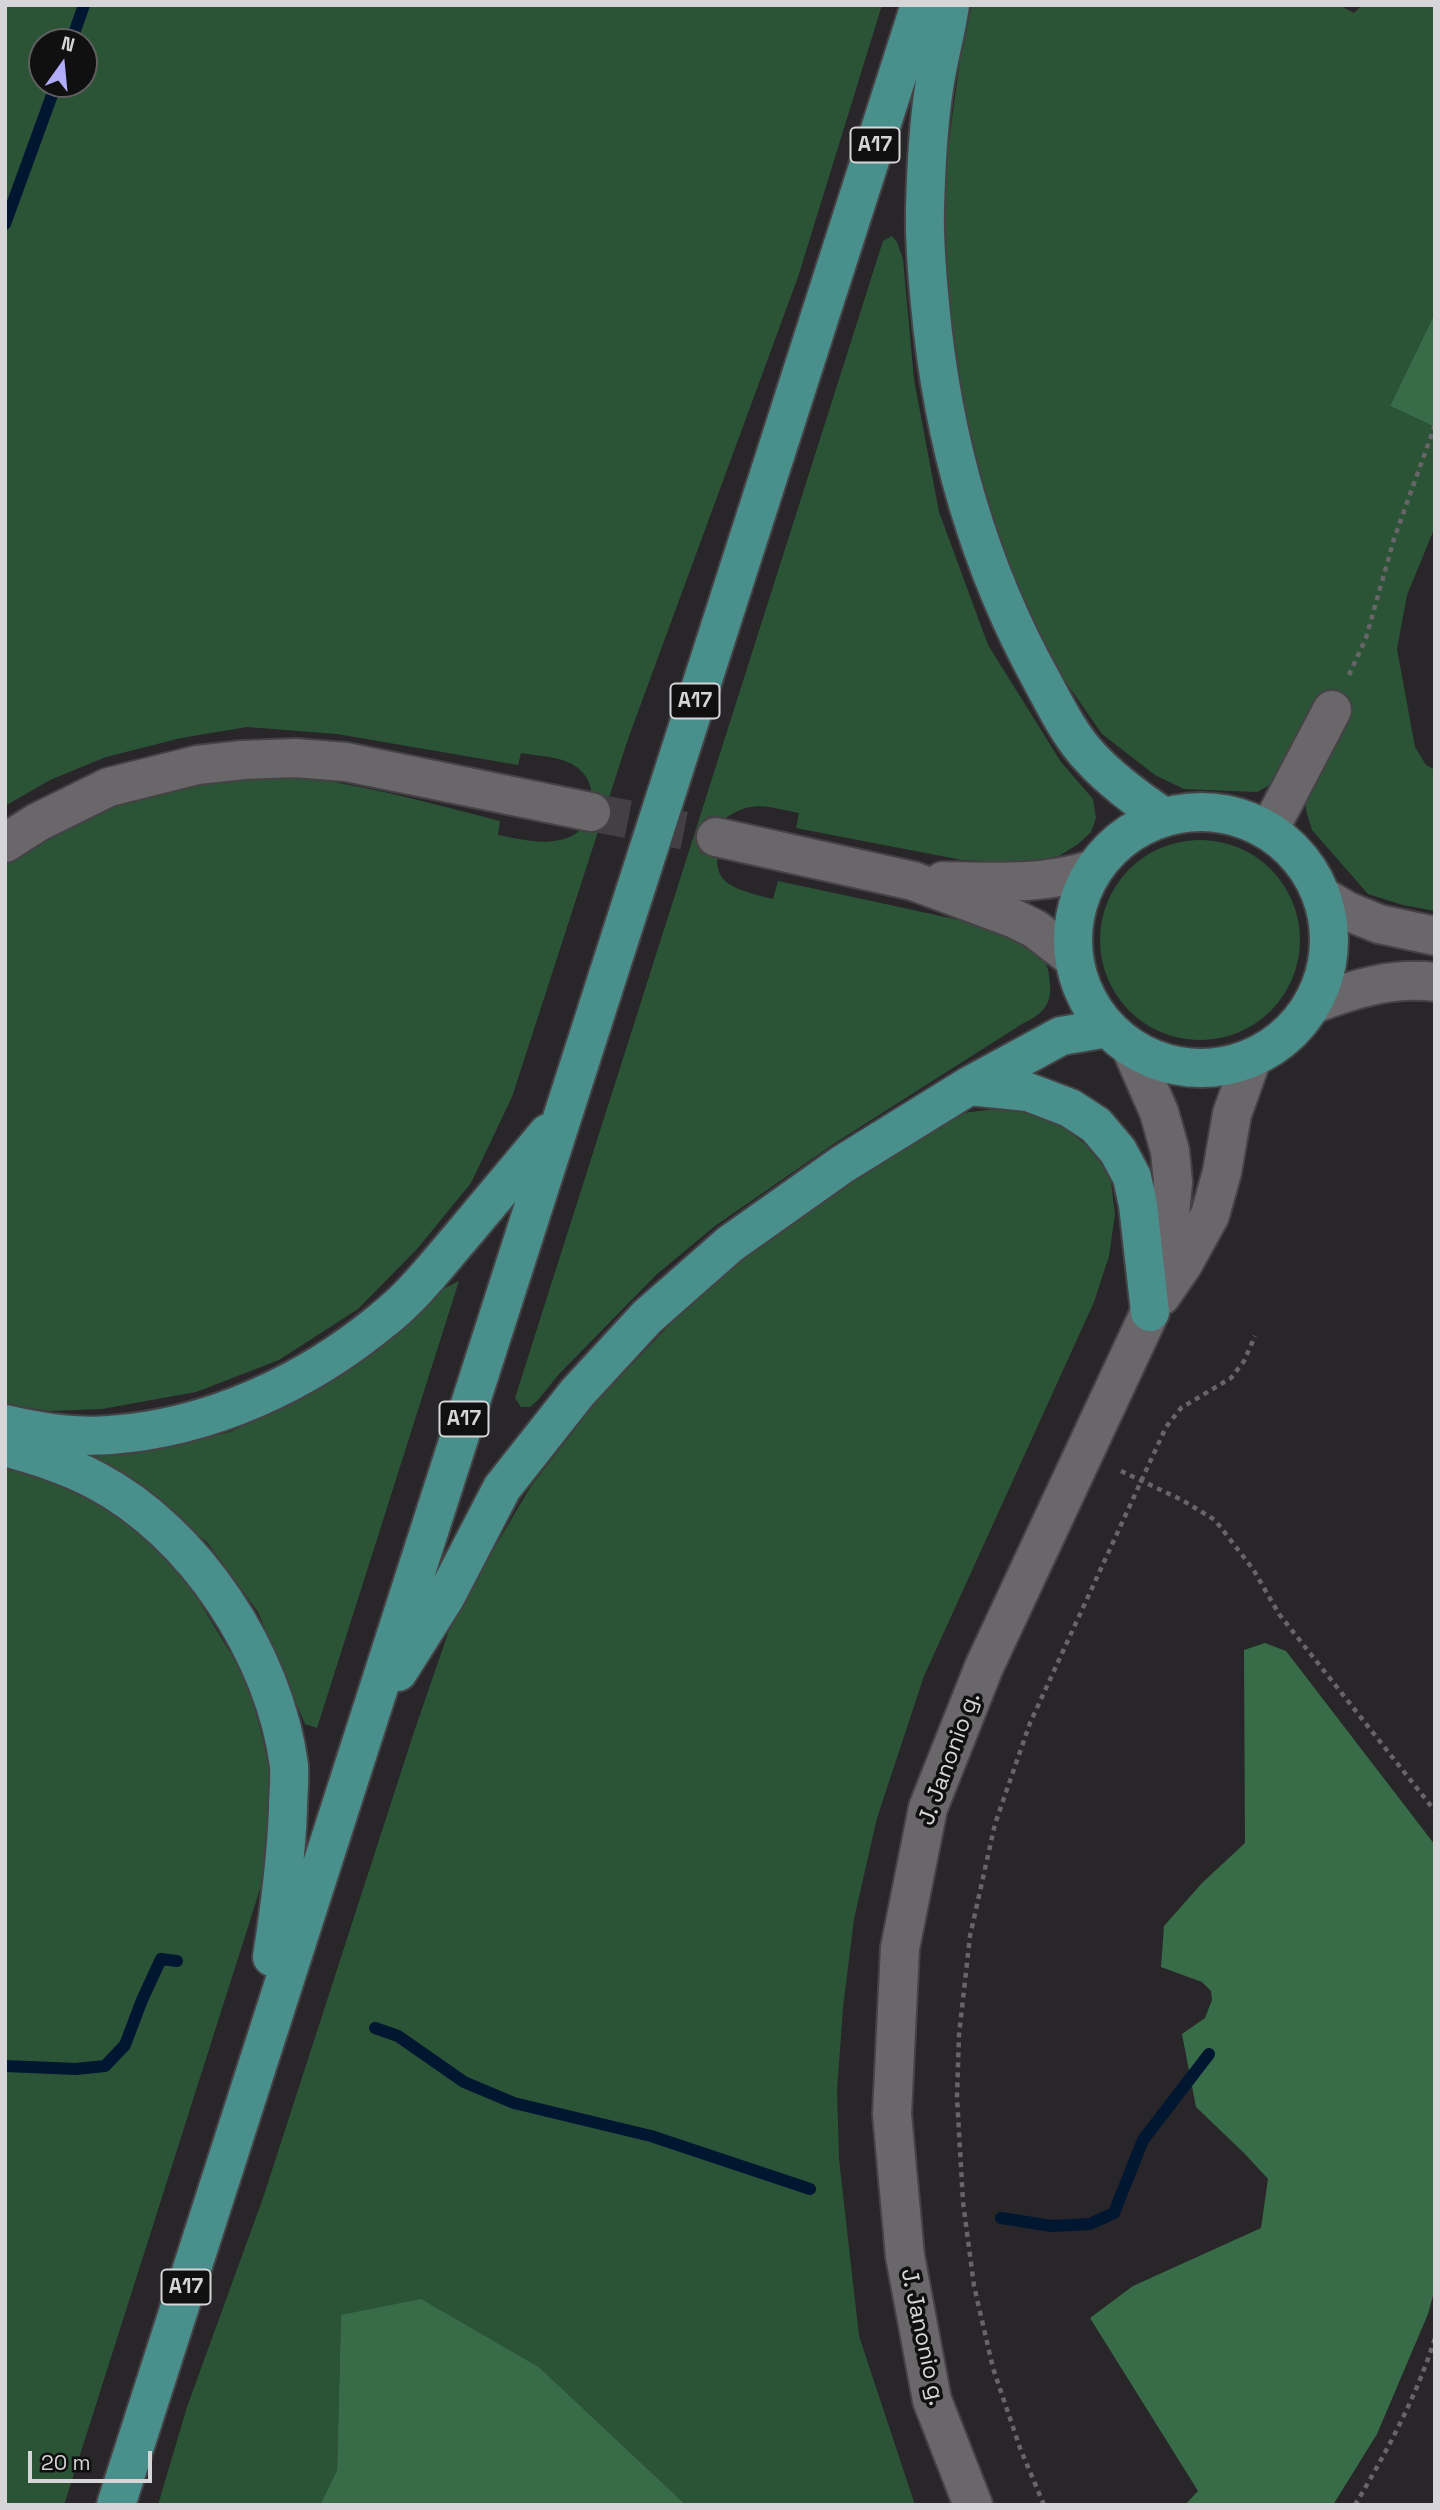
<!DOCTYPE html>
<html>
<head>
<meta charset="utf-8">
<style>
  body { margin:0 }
  #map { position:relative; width:1440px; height:2510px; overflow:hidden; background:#29262a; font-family:"Space Grotesk",sans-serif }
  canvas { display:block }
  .frame { position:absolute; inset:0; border:7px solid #d6d5d7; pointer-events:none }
  .north { position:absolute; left:28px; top:28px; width:70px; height:70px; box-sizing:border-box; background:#111011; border:2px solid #605f60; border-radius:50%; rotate:15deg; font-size:19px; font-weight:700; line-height:28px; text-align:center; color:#d6d5d7 }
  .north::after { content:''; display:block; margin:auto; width:24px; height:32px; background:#b1adfa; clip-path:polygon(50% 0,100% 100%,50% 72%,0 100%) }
  .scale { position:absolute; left:28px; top:2451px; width:124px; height:32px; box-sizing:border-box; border:4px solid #d6d5d7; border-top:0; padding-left:9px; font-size:21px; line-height:24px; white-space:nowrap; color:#d6d5d7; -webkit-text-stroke:5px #111011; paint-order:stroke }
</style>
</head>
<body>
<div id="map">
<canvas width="1440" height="2510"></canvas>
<div class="frame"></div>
<div class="north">N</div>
<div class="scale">20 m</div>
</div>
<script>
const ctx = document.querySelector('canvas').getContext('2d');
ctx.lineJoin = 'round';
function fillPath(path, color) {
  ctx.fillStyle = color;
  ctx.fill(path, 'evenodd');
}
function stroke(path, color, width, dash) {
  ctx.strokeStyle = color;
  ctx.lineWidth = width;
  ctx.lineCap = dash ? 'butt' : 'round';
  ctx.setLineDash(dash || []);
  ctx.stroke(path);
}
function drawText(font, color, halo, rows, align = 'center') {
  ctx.font = font + ' "Space Grotesk",sans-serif';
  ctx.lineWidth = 7;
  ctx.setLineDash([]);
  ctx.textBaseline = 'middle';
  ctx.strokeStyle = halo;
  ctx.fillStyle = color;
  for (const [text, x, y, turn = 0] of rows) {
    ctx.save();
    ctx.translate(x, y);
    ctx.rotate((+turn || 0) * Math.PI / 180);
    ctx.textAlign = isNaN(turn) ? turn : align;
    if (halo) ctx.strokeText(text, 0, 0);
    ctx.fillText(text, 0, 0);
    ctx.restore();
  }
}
fillPath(new Path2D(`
  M5,5H882L798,277L628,739L512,1097L471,1183L417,1249L358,1309L279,1360L196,1392L102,1409L50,1411L5,1404V865C24,853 43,838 63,827C135,786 263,769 344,784C396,793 448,808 500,821L498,835C520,839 544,846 567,838C595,829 601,786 578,768C563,756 538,756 521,753L518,765L337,734L247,727L181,738L106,757L50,780L5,806ZM42,42H84V84H42Z
  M972,5H1339L1354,13L1362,5H1435V313L1390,406L1435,427V527L1407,595L1397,649L1415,747L1426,765L1435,770V911L1403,905L1368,894L1312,830L1306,810L1305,790L1273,783L1257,792L1184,789L1155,775L1102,734L1049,658L1001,550L955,384L944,304L945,170L960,60Z
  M892,236L897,242L903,259L914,380L939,512L988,645L1061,762L1093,799L1096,818L1091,832L1078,844L1059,856L1026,863L962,860L796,828L799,813C766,807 752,799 723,820C710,879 715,885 773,899L778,881C820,890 862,899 904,908C946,918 1006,926 1040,955C1048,961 1049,975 1050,984C1052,1007 1040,1015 1022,1024L835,1143L715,1226L657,1274L559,1374L538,1400L530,1407H521L515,1398L883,241Z
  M1100 940a100 100 0 1 1 200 0a100 100 0 1 1-200 0Z
  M1011,1107L1050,1117L1085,1144L1110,1174L1115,1214L1109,1256L1094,1302L924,1676L877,1818L854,1919L843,2008L837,2091L839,2159L859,2336L915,2505H686L540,2368L341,2316L337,2470L320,2505H158L187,2407L263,2198L414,1732L454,1616L531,1486L597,1401L680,1314L765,1237L868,1167L963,1113Z
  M459,1281L317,1728L305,1724L258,1612L207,1542L92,1457L150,1451L230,1432L316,1390L388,1342L437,1292Z
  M5,1463L92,1494L158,1547L197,1598L247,1680L270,1767L267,1838L261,1886L64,2505H5Z`), '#2b5437');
fillPath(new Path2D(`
  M1435,313V427L1390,406Z
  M1265,1643L1286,1651L1435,1845V2288L1428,2314L1377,2434L1333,2505H1185L1198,2491L1090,2318L1133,2286L1261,2228L1268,2179L1245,2154L1196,2107L1182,2034L1205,2018L1212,2000L1211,1991L1202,1982L1161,1967L1164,1926L1202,1883L1245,1843L1244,1650Z
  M421,2299L540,2368L686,2505H320L337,2470L341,2315Z`), '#386c48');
stroke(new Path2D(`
  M71,42L84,5
  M5,224L56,84
  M375,2028L398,2036L464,2082L514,2103L651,2136L810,2189
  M5,2066L76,2069L105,2066L125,2045L142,2000L161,1959L177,1961
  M1001,2218L1052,2226L1090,2224L1114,2213L1143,2140L1209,2054`), '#001631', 12);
stroke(new Path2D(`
  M591,812L716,837`), '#434044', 38, [38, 19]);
const minor = new Path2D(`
  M1269,830L1332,710
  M716,837L913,881L1015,919L1035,929L1074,959
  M5,843L38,822L109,787L197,765L243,760L295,758L346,762L591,812
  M943,881C995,882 1044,885 1094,869
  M1323,897L1347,911L1379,924L1435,936
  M1314,1004C1353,989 1392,977 1435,982
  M1161,1296L1183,1264L1210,1215L1222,1172L1232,1114L1252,1058
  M973,2505L932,2400L905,2256L892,2114L900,1948L928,1808L984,1667L1150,1312L1170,1214L1173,1182L1170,1151L1159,1112L1131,1048`);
const highway = new Path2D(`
  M950,5C946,33 938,60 934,88C928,128 926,169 925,209C924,241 927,273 930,304C942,436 978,565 1042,681C1056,707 1070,736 1090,757C1112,781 1137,799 1164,817
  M1073 940a128 128 0 1 1 256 0a128 128 0 1 1-256 0Z
  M969,1086L1028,1092L1070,1108L1096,1125L1118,1151L1132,1177L1138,1205L1150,1312
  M5,1424C39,1432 75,1438 110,1435C210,1428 307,1383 384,1319C413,1296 436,1266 460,1238C489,1203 519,1168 548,1133
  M5,1447C36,1456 67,1465 95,1480C195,1532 275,1655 289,1766C290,1780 288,1795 288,1809C286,1860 280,1906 272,1957
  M398,1672L446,1596L502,1488L577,1393L647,1317L730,1244L843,1164L969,1086L1061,1036L1108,1028
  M116,2505L920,5`);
stroke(minor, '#454245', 42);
stroke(highway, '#454245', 42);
stroke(new Path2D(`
  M1349,675L1366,638L1394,539L1435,425
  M1121,1471L1182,1500L1215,1520L1253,1569L1279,1614L1435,1811
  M1044,2505L1020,2448L993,2368L974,2286L963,2202L957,2097L959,2035L970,1936L995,1824L1030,1723L1166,1427L1181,1408L1231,1378L1244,1361L1255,1336
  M1355,2505C1386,2453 1417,2396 1435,2338`), '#676568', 4.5, [5, 5]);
stroke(minor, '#6a676b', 38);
stroke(highway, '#498f8c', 38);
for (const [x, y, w] of [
  [875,145,49],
  [695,701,49],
  [464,1419,49],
  [186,2287,49]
]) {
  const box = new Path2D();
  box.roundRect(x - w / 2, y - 17.5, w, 35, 5);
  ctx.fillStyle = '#111011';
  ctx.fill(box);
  stroke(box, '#d6d5d7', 2);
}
drawText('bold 21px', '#d6d5d7', null, [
  ["A17",875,145],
  ["A17",695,701],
  ["A17",464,1419],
  ["A17",186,2287]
]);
drawText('23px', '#d6d5d7', '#111011', [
  ["J. Janonio g.",950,1759,-70],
  ["J. Janonio g.",922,2337,78]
]);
</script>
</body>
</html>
